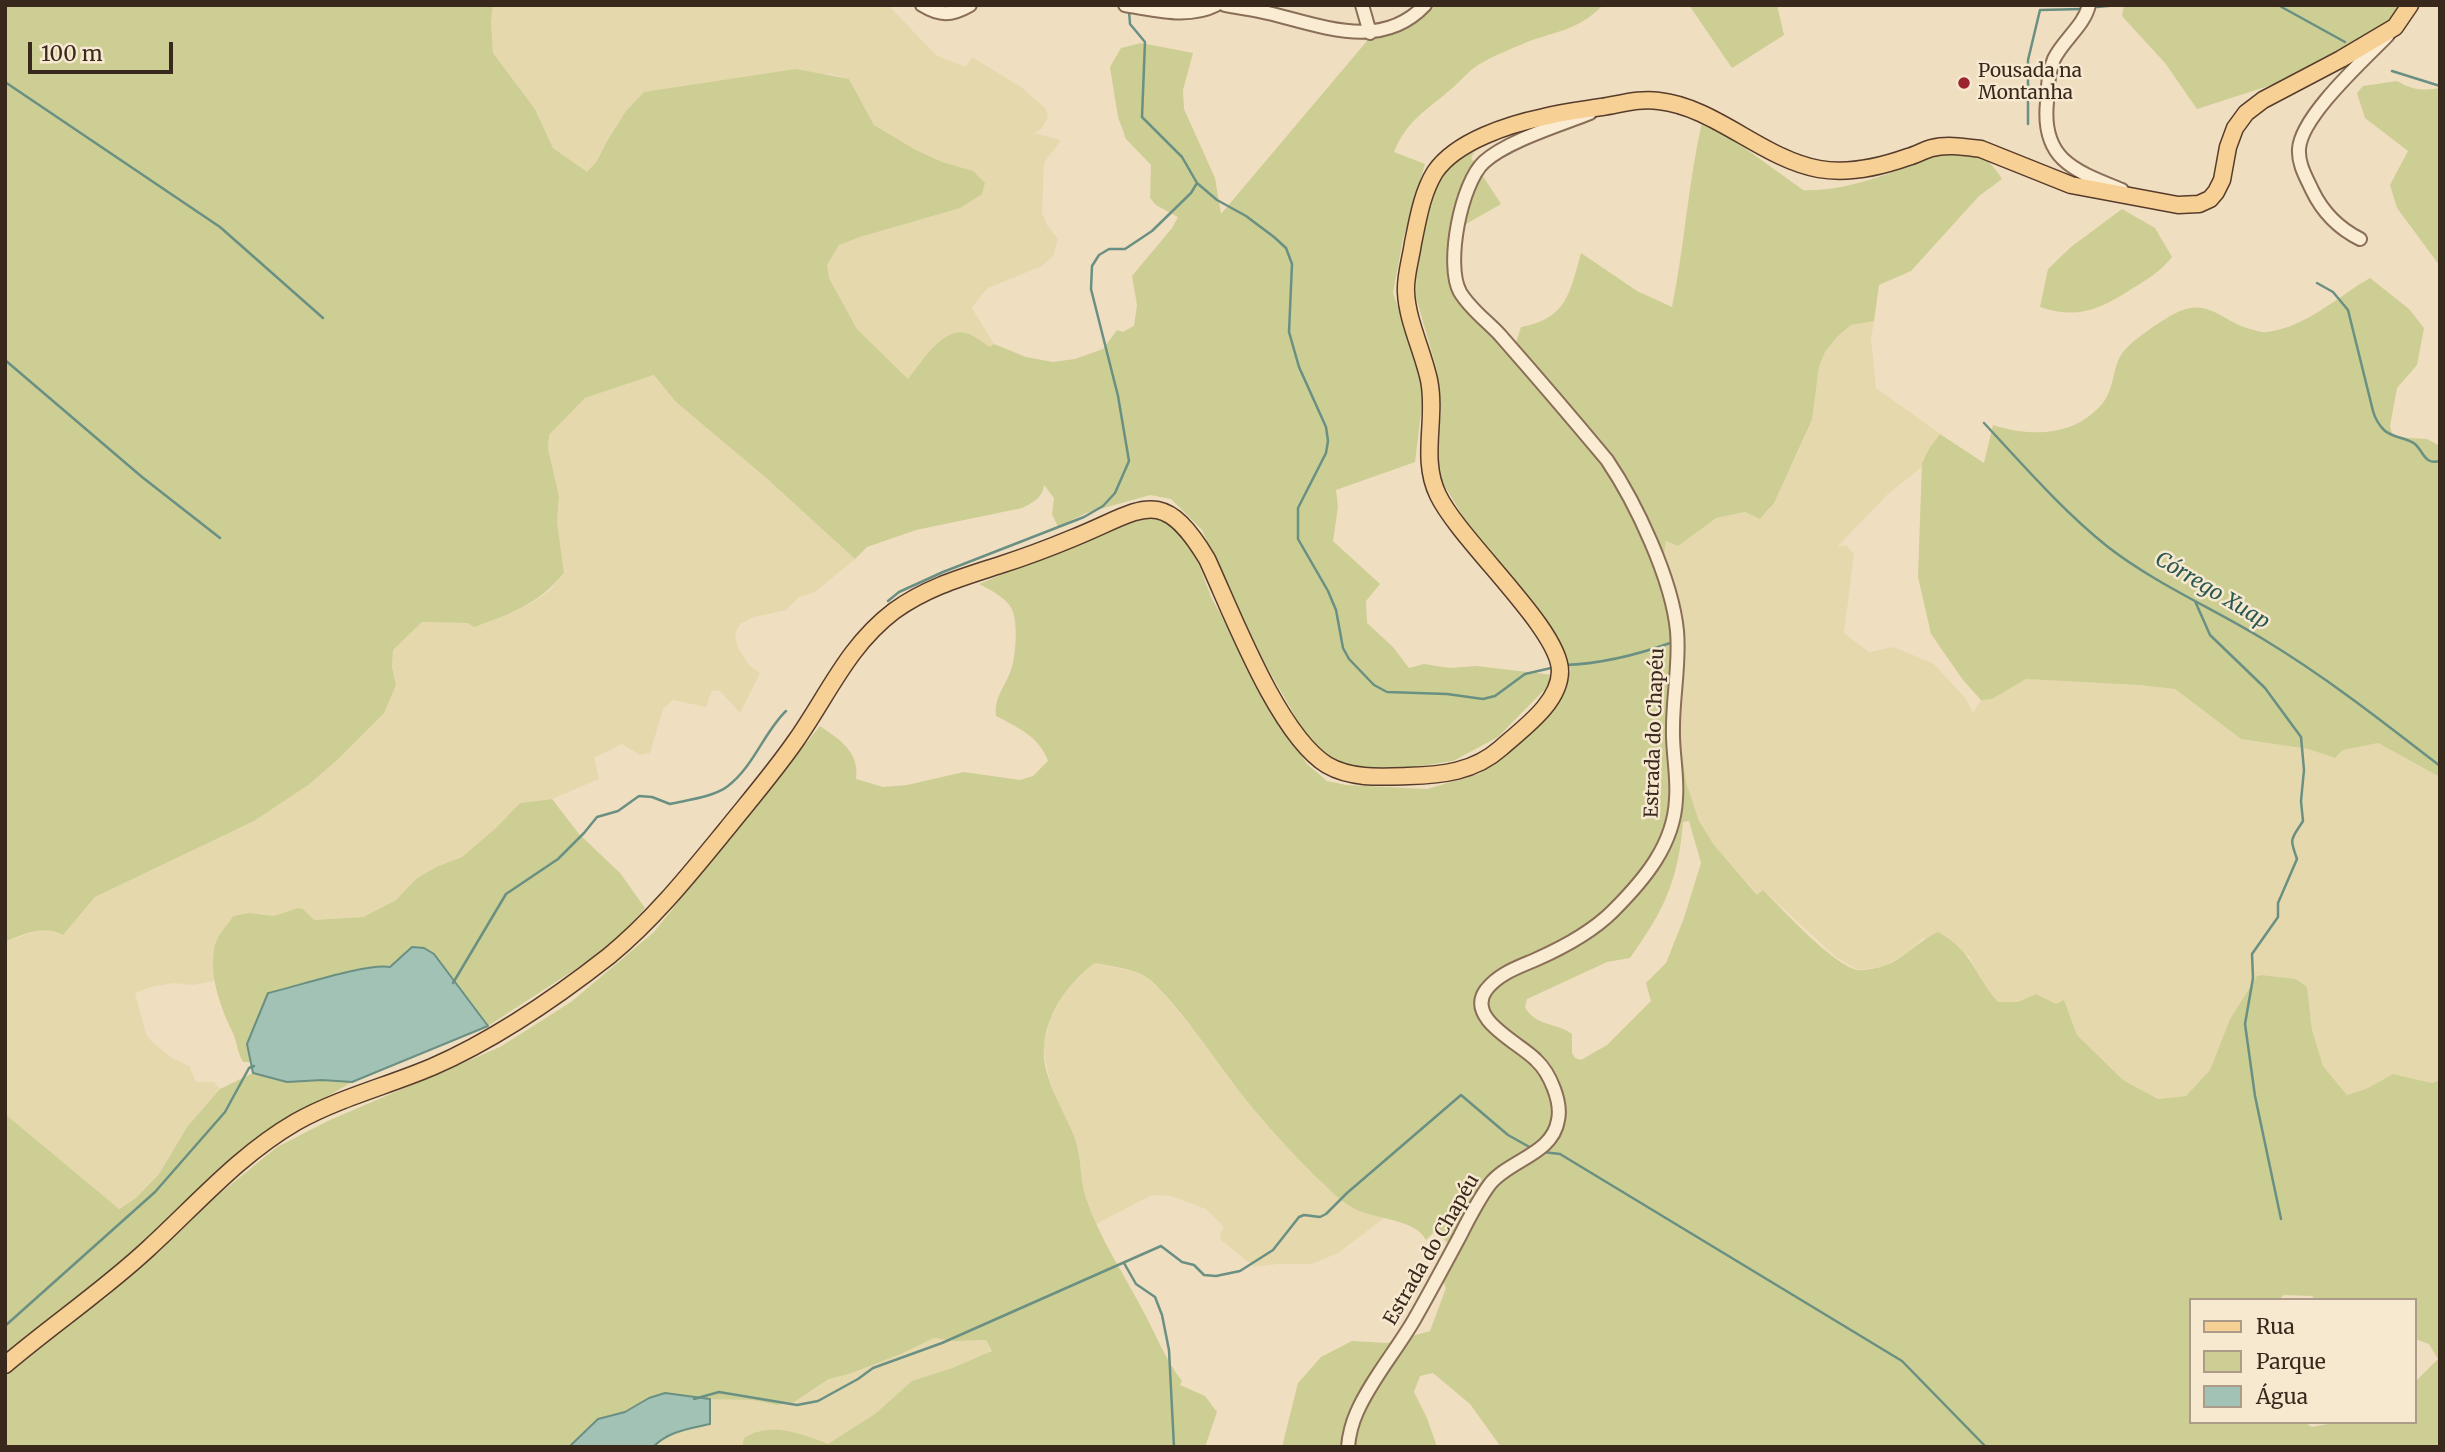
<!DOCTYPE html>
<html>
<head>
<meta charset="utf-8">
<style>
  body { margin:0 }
  #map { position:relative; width:2445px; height:1452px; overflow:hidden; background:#f0dec0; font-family:Merriweather,serif }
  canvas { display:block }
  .frame { position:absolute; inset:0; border:7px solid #39281c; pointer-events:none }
  .legend { position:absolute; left:2189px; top:1298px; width:228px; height:126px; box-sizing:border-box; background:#f7e8d0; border:2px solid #ab9b88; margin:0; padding:9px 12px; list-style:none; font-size:21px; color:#39281c }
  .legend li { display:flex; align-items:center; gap:14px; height:35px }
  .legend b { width:35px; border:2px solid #ab9b88 }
  .scale { position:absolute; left:28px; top:42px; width:145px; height:32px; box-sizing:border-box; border:4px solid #39281c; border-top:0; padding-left:9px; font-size:21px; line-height:24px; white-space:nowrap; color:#39281c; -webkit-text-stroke:5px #f7e8d0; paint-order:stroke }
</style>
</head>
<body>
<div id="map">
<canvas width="2445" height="1452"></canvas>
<div class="frame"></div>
<ul class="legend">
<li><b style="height:9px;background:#f6d095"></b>Rua</li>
<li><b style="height:19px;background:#ccce93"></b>Parque</li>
<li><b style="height:19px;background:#a3c2b6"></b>Água</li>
</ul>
<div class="scale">100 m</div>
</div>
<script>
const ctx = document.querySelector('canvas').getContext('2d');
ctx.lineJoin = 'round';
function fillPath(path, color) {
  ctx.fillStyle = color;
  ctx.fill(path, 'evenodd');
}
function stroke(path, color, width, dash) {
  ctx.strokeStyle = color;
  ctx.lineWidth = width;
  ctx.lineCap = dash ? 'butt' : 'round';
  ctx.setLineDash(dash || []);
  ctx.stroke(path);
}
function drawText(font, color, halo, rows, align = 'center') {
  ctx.font = font + ' Merriweather,serif';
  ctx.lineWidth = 5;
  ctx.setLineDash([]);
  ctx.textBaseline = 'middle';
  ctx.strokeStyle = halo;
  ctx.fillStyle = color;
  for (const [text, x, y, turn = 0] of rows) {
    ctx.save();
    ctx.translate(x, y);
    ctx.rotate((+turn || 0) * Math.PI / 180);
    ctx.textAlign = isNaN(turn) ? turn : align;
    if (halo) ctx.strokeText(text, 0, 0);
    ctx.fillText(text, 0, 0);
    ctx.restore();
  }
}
fillPath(new Path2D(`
  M493,5H888L937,56L966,67L972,57L1021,87L1046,109L1048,118L1041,129L1034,133L1061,140L1044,163L1042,213L1047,225L1058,239L1053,256L1042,266L988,288L978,299L972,308L994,344L990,347L965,332L908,379L857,329L829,278L827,265L839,245L863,236L942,162L914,149L874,125L849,79L831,74L644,92L626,111L607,141L597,161L587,173L553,148L535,109L493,53L491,22Z
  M1874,321L1871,339L1876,388L1940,434L1930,447L1922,467L1888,494L1838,546H1847L1854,554L1844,633L1869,652L1894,647L1934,664L1966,699L1973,713L1981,700L1992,699L2026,679L2138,685L2175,689L2241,739L2308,749L2335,758L2343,750L2378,743L2440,777V1080L2432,1083L2393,1074L2366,1089L2347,1095L2323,1066L2312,1030L2307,987L2296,979L2261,975L2257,976L2230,1019L2210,1070L2186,1096L2158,1099L2123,1080L2077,1035L2064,1000L2056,1004L2036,994L2018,1002H1998L1986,989L1969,956L1923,938L1908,952L1883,967L1858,970L1836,957L1763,890L1758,895L1714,845L1699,821L1686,782L1679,740L1677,716L1684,663L1680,618L1661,567L1666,541L1699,529L1716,518L1745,512L1760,519L1768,511L1797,455L1812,420L1819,367L1825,352L1837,337L1851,325Z
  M655,375L676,402L764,476L855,559L815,592L799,597L786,610L754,617L740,624L735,634L738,648L749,665L760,673L740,713L719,690L712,691L706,707L673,700L663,709L650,753L640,755L622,744L594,758L599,779L552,799L520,803L497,828L462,857L436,867L416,879L396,900L363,917L314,920L298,908L274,916L261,914L233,916L216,942L214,981L192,985L174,983L151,987L135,993L146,1034L151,1041L172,1058L189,1066L196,1082H214L220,1089L187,1127L159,1174L136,1198L118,1209L5,1114V942L36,931L53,929L63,935L95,897L254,821L308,784L336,761L396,685L392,667L393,650L422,622L468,623L511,613L530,604L549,591L564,573L557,522L559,496L548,449L549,435L585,398Z
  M1095,963L1143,974L1163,993L1206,1045L1227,1076L1269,1127L1303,1163L1329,1190L1355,1209L1384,1218L1338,1253L1312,1264H1278L1254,1267L1221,1240L1220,1234L1224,1227L1206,1209L1171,1196L1152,1195L1096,1224L1083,1190L1075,1138L1058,1104L1049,1078L1043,1047L1051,1017L1066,989Z
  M934,1338L955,1341L986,1340L992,1351L952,1368L913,1381L875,1414L828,1445L777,1430L761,1431L744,1438L742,1447H653L660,1438L669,1434L711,1417L710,1399L752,1400L777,1405L812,1391L829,1379L849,1374L901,1354Z`), '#e6d8ad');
fillPath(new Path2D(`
  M5,5H493L491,22L493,53L535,109L553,148L587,172L597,161L607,141L626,111L644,92L796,69L849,79L874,125L914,149L942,162L973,171L985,183L982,194L960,208L863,236L839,245L827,265L829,278L857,329L908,379C920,364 943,326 966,333C974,335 983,343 990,347L994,344L1026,357L1053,362L1075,359L1103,349L1117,330L1123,332L1134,326L1137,305L1132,276L1172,228L1178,217L1156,205L1150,198L1151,165L1126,139L1118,117L1110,67L1121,48L1141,43L1193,53L1183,90L1184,109L1215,178L1221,214L1367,41L1408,20L1426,5H1603C1579,30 1557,31 1527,42C1511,49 1493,56 1478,65C1467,72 1460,82 1450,90C1426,111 1407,120 1394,152L1425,164L1403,239L1393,293L1419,366L1423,396L1415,462L1336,490L1338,507L1333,541L1380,584L1366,601L1367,623L1393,647L1409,668L1424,664L1450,668L1476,666L1554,675L1553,681L1498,737L1453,761L1414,767L1363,768L1336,766L1311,744L1252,641L1202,530L1171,499L1150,495L1086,513L1058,527L1052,514L1054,498L1044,485C1043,498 1032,503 1022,508L916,530L867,547L855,559L764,476L676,402L654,375L585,398L549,435L548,449L559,496L557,522L564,573C537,605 512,613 474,627L468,623L422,622L393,650L392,667L396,685L384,713L336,761L308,785L254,821L95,897L63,935C46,924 22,934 5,942Z
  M1689,5H1777L1784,35L1732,68Z
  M2124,5H2405L2381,30L2312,72L2197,109L2165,63L2122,16Z
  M2397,81C2412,90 2423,91 2440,88V266L2397,208L2390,185L2408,151L2365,118L2357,93L2363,86Z
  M1703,118L1803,190C1838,192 1876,178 1908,167C1927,160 1945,149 1965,150C1980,150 1995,167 2002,179L1979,196L1911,271L1879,285L1874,321L1851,325L1837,337L1825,352L1819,367L1812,420L1774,503L1760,519L1745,512L1716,518L1678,546L1666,541L1662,567L1680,618L1684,663L1677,716L1686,782L1699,821L1714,845L1757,895L1763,890C1783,910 1831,963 1857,970C1863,971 1878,968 1884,966C1904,959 1918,941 1938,932C1974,952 1973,974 1998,1002H2018L2036,994L2056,1004L2064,1000L2077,1035L2123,1080L2158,1099L2186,1096L2210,1070L2230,1019L2257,976L2261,975L2296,979L2307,987L2312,1030L2323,1066L2347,1095L2366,1089L2393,1074L2432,1083L2440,1080V1447H1501L1470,1404L1433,1373L1420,1376L1414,1392L1427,1418L1437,1447H1282L1298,1383L1321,1357L1352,1341L1387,1343L1430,1331L1446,1288L1439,1273L1458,1255L1436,1230L1426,1240C1416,1219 1374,1219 1355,1209C1341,1202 1329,1189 1318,1179C1285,1146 1254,1112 1227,1075C1212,1054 1162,983 1141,974C1127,968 1110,966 1095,963C1068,983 1047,1012 1044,1046C1041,1076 1063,1109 1074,1136C1082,1156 1079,1178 1086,1198C1099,1237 1122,1271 1141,1307C1155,1332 1164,1358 1182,1381L1180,1385L1205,1396L1217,1412L1205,1447H742L744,1438C770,1421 802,1434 828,1444L875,1414L912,1381L952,1368L992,1351L986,1340L955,1341L934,1338L901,1354L849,1374L829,1379L794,1402L777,1405L752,1400L700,1399L665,1393L649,1398L625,1412L598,1419L569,1447H5V1377L70,1322L106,1298L202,1208L277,1147L330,1120L500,1047L571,1002L654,932L820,726C839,739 860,752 856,779L883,787L907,785L964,772L1020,780L1033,776L1048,761C1040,737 1017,727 996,716C994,697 1005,687 1011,670C1016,657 1019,617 1010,606C1003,596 989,589 979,584L1110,529L1146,519L1163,518L1179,530L1190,542L1212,599L1284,727L1307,764L1327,781L1346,785L1427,789L1479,774L1537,726L1571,670L1555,637L1504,574L1464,518L1432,465L1441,415L1437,371L1416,297L1417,246L1442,167L1483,137L1471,158L1501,204L1459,228L1455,284L1515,346L1521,327C1567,319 1570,292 1581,253L1637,291L1672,307C1685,244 1688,181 1703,118ZM1689,821L1701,863L1684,918L1666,963L1646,983L1651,1001L1607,1045L1581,1060L1575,1058L1572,1053V1034C1556,1022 1536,1027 1525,1007L1527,999L1607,962L1630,958C1664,910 1678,882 1683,822ZM2284,1295L2312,1296L2316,1300H2415V1339L2429,1344L2438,1359L2415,1382V1422H2339L2312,1427L2304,1422H2191V1300H2278Z
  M2122,209L2155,228L2172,257C2161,271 2148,279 2133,288C2101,309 2078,320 2040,307L2048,269L2071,247Z
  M2370,278L2409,309L2424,328L2417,365L2397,388L2390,426L2393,437L2427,439L2440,446V777L2378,743L2343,750L2335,758L2308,749L2241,739L2175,689L2138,685L2026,679L1992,699L1981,700L1963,680L1931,634L1918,577L1922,463L1930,447L1940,434L1984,463L1993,425C2032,438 2079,436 2105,400C2114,386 2113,368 2121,355C2129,342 2158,323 2172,315C2207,295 2219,320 2250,329C2255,330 2261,333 2266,332C2305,328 2337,297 2370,278Z
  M552,799L579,834L620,873L645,908L611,946L488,1026L434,954L424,948L412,947L390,967L382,966L268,993L247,1044L251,1062H243C237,1052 237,1041 232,1031C220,1006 208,973 215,945C218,934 228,925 233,916L250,913L274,916L298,908L303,909L314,920L363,917L396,900L416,879L436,867L462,857L496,828L520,803Z
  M253,1073L287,1082L322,1080L352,1082L285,1121L226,1163L97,1286L5,1357V1114L119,1209L136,1198L159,1174L187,1127L220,1089Z`), '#ccce93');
const water = new Path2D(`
  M412,947L424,948L434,954L488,1026L352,1082L322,1080L287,1082L253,1073L247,1044L268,993C295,987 366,963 390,967Z
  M665,1393L710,1399V1424C688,1429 669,1431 653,1447H569L598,1419L625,1412L649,1398Z`);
fillPath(water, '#a3c2b6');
stroke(water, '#6a9083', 2);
stroke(new Path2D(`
  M2278,5L2345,42
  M2097,7L2118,5
  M2040,10L2082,9
  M1129,11L1130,24L1145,42L1142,117L1182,157L1197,183L1217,200L1246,216L1274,237L1286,248L1292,264L1289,332L1299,367L1326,427L1328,441L1326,453L1298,508V539L1328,591L1336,610L1343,648L1349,659L1374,685L1387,692L1447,694L1483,699L1495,696L1525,674L1551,668
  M2392,71L2440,86
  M5,82L220,227L323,318
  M2028,124V60L2040,10
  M2317,283L2333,292L2348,310L2373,411C2375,418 2379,425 2384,430C2392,438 2406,437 2415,444C2424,452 2424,465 2440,461
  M5,360L142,477L220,538
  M1984,423C2024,466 2062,510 2108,547C2156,584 2212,608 2263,639C2326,677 2382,721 2440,766
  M888,601L899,592L943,572L1084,517L1103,506L1115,493L1129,461L1118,396L1091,289L1092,266L1099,255L1109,249H1125L1152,231L1191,193L1197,183
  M2195,601L2210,635L2265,688L2301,737L2304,770L2301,801L2303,821C2291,840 2289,837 2297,859L2278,903V917L2252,954L2253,978L2245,1024L2255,1096L2281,1219
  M1564,665C1602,664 1637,655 1673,642
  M453,983L506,894L558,859L584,833L597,817L618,811L639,796L652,797L670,804C687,800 714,797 728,786C754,766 764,732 786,711
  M1543,1152L1560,1154L1902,1361L1986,1447
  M1124,1263L1136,1284L1155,1297L1162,1315L1169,1350L1174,1447
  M5,1326L155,1192L225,1112L249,1068L254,1066
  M694,1399L719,1392L797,1405L818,1401L858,1379L873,1368L942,1343L1161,1246L1182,1262L1194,1265L1204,1275L1216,1276L1240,1271L1273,1250L1299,1217L1304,1215L1320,1217L1326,1214L1347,1193L1461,1095L1508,1135L1533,1149`), '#6a9083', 2.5);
const minor = new Path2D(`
  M922,5C940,16 951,16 970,5
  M1125,5C1153,10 1189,19 1216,5
  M1225,5C1239,8 1254,9 1268,13C1320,25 1381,52 1425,5
  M1362,5L1370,33
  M2089,5C2084,26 2063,40 2054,59C2048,73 2048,87 2047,102C2041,160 2075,171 2122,190
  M2360,239C2338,228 2323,213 2312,190C2306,177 2298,164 2299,149C2301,116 2365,59 2388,35
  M1348,1447C1349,1435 1352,1423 1357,1412C1371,1380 1396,1351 1414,1320C1430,1292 1445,1264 1460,1236C1469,1218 1478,1200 1490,1184C1509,1160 1553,1154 1558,1120C1562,1102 1550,1073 1536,1060C1520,1043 1465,1019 1486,990C1499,973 1519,967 1537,959C1564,947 1592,932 1613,911C1644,880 1674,845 1676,799C1678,775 1672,751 1673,727C1673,695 1680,663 1677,631C1672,579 1636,503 1607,460C1572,418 1536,376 1500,335C1487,321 1470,309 1460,292C1445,265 1461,183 1484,162C1507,141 1560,125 1590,113`);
const major = new Path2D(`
  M5,1365C52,1325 104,1290 149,1248C197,1204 239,1155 296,1122C339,1098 387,1086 432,1067C492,1041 558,996 609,956C653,920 689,875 725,831C749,801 775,771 797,739C829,693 848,646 894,611C927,587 963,577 1000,565C1025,557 1049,548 1073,538C1141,511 1161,482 1207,559C1232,613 1278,735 1327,765C1351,779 1381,777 1408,776C1442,775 1474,772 1501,748C1522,729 1560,703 1560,671C1560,629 1460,541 1438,495C1420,458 1437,419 1429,380C1423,352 1407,320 1406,292C1405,276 1411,258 1413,243C1418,219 1422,193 1435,172C1456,141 1510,124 1544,117C1563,112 1582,110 1602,107C1621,104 1640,98 1659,101C1715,107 1763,159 1819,169C1848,174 1880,167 1908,157C1916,155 1924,150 1932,148C1947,144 1965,147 1981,149L2071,185L2178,205L2199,204L2210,199L2216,192L2222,180L2228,147L2235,128L2246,113L2263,100L2341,59L2395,27L2410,5`);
stroke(minor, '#8a6e57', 16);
stroke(major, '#573c2c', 19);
stroke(minor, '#faecd3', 12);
stroke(major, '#f6d095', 16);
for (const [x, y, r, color] of [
  [1964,83,7,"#9c242e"]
]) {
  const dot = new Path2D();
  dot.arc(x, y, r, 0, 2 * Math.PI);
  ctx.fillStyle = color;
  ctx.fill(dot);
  stroke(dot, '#f7e8d0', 2.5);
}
drawText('19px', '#39281c', '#f7e8d0', [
  ["Pousada na",1978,72],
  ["Montanha",1978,94]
], 'left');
drawText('19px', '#39281c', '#f7e8d0', [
  ["Estrada do Chapéu",1655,733,-88],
  ["Estrada do Chapéu",1432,1250,-60]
]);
drawText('italic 21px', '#2b5952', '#f7e8d0', [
  ["Córrego Xuap",2212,591,31]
]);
</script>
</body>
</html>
